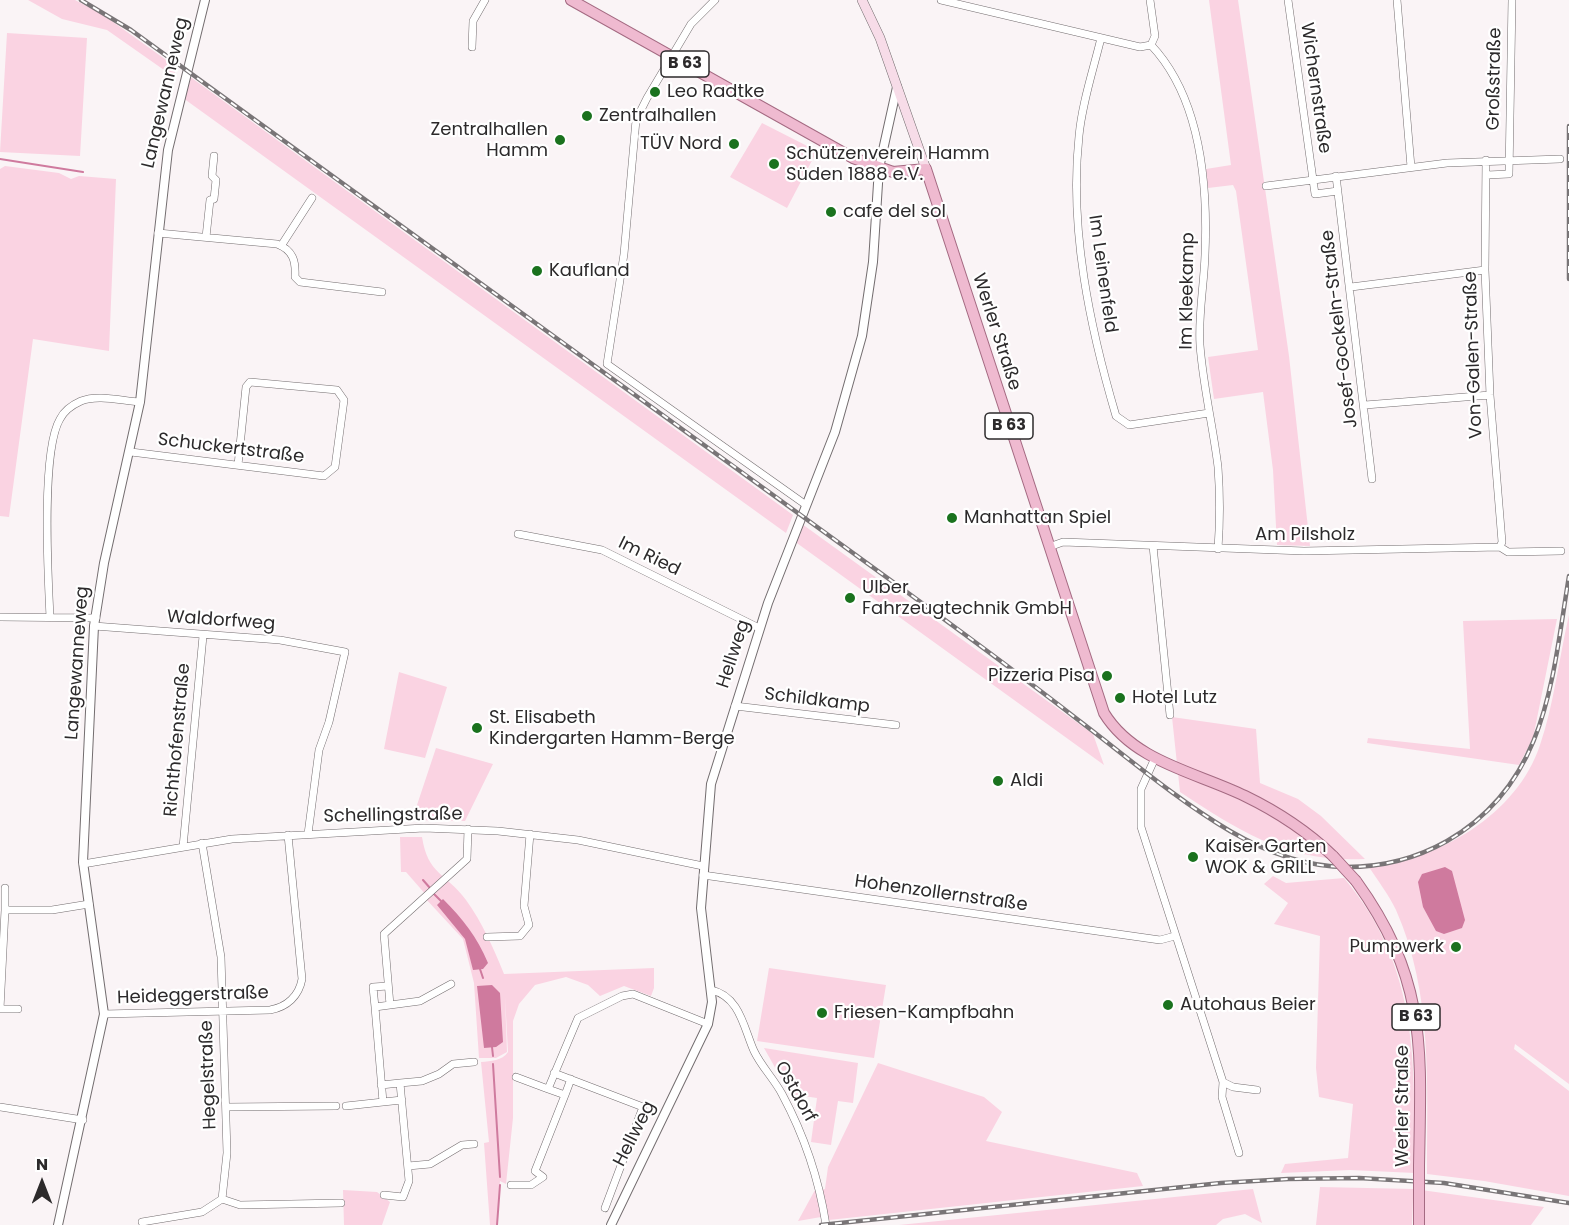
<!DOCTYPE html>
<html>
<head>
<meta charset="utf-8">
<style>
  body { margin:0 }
  #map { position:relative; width:1569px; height:1225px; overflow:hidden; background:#faf4f6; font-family:Poppins,sans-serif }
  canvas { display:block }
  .north { position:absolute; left:12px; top:1153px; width:60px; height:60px; -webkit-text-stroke:4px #fff; paint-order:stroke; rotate:0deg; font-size:16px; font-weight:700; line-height:24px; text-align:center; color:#2c2a2b }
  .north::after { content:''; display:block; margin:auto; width:21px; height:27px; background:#2c2a2b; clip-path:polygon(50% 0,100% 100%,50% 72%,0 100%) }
</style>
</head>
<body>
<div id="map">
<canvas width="1569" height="1225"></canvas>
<div class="north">N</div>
</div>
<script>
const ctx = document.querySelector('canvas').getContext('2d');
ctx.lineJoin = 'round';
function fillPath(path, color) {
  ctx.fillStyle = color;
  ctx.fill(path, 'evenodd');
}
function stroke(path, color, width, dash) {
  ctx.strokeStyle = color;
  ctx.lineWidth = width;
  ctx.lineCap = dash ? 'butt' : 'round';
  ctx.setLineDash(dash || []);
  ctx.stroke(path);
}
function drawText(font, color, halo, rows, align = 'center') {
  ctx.font = font + ' Poppins,sans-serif';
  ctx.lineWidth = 4.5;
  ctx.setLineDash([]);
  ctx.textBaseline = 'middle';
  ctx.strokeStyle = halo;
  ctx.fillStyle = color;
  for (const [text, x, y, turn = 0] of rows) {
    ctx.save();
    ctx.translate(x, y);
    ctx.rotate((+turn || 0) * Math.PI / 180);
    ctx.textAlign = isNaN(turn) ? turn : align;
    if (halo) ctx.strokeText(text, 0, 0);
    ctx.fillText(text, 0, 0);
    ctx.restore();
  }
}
fillPath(new Path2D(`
  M28,0H75L102,14L176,67L174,77L107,30L62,19Z
  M1209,0H1238L1289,356L1310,546L1277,545L1273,470L1263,392L1214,399L1208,357L1258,350L1236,191L1233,185L1208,188L1206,169L1231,165Z
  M7,33L87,38L80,156L0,152Z
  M189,76L793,515L786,533L183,98Z
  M762,123L817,151L787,208L730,177Z
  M5,166L59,173L71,179L79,176L116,179L109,351L33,339L9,517L0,516V169Z
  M802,524L1093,734L1104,765L794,541Z
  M1569,615V1084L1515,1044L1514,1049L1569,1091V1196L1484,1181L1427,1174C1427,1086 1433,993 1396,910C1389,895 1378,881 1369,867C1438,860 1517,815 1540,745C1554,704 1559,658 1569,615Z
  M1557,619L1533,738L1519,765L1367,743L1368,738L1470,749L1463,621Z
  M399,672L447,687L425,758L384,749Z
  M1172,717L1256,729L1260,783L1298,799L1321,816L1365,859C1288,863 1241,832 1180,792Z
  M436,748L493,764L465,821L412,820Z
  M400,837H422C428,875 445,872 466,900C482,922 494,949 504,974L654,968V988L651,996L624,986L600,996L588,985L566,977L535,985L519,1004L513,1021V1118L506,1184L500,1181L497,1225H490L484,1143L489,1142L481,1062C491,1061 502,1061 508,1052L505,997L507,1052L496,1058H479L474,983L463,939L425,898L427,896L406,872H401Z
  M1273,876L1286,883L1344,878C1420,968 1414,1063 1415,1173L1350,1170L1281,1173L1285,1164L1348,1158L1353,1104L1319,1097L1316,1068L1320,936L1274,924L1288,903L1264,884Z
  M769,968L886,985L874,1058L757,1041Z
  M764,1048L858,1063L853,1103L838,1101L831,1145L811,1142L817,1098L790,1094Z
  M878,1063L984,1097L1002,1112L986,1141L1137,1173L1143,1186L829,1220L821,1217L798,1221L815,1190L825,1189L828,1167Z
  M1320,1187L1414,1189L1544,1207L1531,1225H1423L1422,1199L1413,1198L1412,1225H1316Z
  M1253,1189L1262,1223L1245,1214L1223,1219L1216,1225H899Z
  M343,1190L377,1192L390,1202L382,1225H344Z`), '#fad3e2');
fillPath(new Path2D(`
  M1445,867L1452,871L1465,920L1462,928L1444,934L1436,931L1423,907L1418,882L1422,874Z
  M443,899C463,919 477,937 488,963L483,969L473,970L465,939L437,905Z
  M492,985L500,993L503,1042L496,1047L484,1048L477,986Z`), '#cf7a9e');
stroke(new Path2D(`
  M0,159L83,172
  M423,880L430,888
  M434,894L441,901
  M480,969L483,978
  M492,1047L493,1056
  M493,1064L500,1177
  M497,1225L500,1185`), '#cf7a9e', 2);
const minor = new Path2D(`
  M715,0L691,24L647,98L636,120L624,254L607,364L806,505
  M941,0L1140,47L1151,45
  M1150,0L1155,36L1151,45
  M1288,0L1315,194L1338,191
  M1397,0L1411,167
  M1101,38C1093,71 1082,103 1079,136C1069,229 1090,328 1116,416L1129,425L1209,413
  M1151,45C1201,98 1208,185 1205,255C1204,285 1198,316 1200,345C1203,386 1213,426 1218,467C1220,494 1220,522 1218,549
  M472,47L473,21L485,0
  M1486,160L1485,270L1490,395L1502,542L1500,547
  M1487,175L1509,174L1512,0
  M1336,176L1372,479
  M1266,186L1447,163L1560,159
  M158,233L277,244C293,250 296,261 295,277L300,282L382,292
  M206,237L210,200L214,199L216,180L212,176L214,156
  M281,246L312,198
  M1351,287L1485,270
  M1365,405L1490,395
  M131,452L324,476L335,467L344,400L337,390L250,382L246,387L238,465
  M518,534L602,550L759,628
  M1153,546L1170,715
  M1049,547L1063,542L1304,551L1500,547L1508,552L1561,551
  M0,617L96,618
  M50,617C48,576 41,451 60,419C64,411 72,405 81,401C98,394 122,401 140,402
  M94,626L280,640L345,652L329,722L319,750L308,834
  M735,706L896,725
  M1155,758L1141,789V827L1223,1082L1222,1097L1239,1153
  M202,843L221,957L227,1153L222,1199
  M183,847L203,636
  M83,864L232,839L424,828L498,831L578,840L703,866
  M703,875L1160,940L1175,936
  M5,888V910
  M487,937L520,936L529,925L524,906L530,834
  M711,990C740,996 744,1029 754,1051C761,1066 774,1079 782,1094C804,1135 819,1179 826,1225
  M390,1005L420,1001L451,984
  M375,1007L373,987L388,986
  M0,1009L5,910H52L89,904
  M1,1009H18
  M104,1014L270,1010C287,1007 299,996 302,979L288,835
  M554,1073L643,1107L605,1208
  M516,1077L548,1089
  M1223,1082L1233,1087L1257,1090
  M400,1083L422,1081L439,1074L453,1064L474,1062
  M381,1085L400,1083L409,1181L403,1197L384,1195
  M565,1095L571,1079
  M383,1102L402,1100
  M346,1106L383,1102L375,1007L390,1005L384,934L467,859L468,829
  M0,1107L83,1120
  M226,1107L336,1106
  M408,1166L430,1164L462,1145L474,1144
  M511,1185H531L543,1177L535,1171L565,1095L548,1089L578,1018L622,996L633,994L708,1024
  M142,1222L202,1212L222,1199L240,1205L341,1203`);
const tertiary = new Path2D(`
  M58,1225L104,1014L83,862L94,626L104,563L140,402L168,150L205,0
  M611,1225L708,1024L712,1002L701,908L711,784L768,603L835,432L862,336L873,262L879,168L897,87`);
const secondary = new Path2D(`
  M862,0L880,38L926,169`);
const primary = new Path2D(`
  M571,0L853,158L893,172L926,169L1104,713C1134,762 1196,772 1245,796C1278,812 1307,831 1333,856
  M1356,881C1428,981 1421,1050 1419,1166
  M1419,1225V1201`);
stroke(minor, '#736d6f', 8);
stroke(tertiary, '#736d6f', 10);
stroke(secondary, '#736d6f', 10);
stroke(primary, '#a46a82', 12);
stroke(minor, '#fff', 7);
stroke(tertiary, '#fff', 8);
stroke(secondary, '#f7dce8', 9);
stroke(primary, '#efbad0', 10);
const rail = new Path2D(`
  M81,0L131,30C377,209 625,387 871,566C940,616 1009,666 1077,719C1127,757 1176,799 1230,831C1266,852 1305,867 1347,867C1382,867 1417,858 1447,841C1548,783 1552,678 1569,576
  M1569,126V279
  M821,1225L1221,1183L1288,1179L1359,1178L1444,1183L1569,1203`);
stroke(rail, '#797577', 4.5);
stroke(rail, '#fff', 2, [7]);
const primaryBridge = new Path2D(`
  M1333,856L1356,881
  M1419,1166V1201`);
stroke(primaryBridge, '#a46a82', 12, []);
stroke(primaryBridge, '#efbad0', 10);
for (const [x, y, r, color] of [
  [655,92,6,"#1a721e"],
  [587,116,6,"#1a721e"],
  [560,140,6,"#1a721e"],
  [734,144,6,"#1a721e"],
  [774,164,6,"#1a721e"],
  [831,212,6,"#1a721e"],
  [537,271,6,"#1a721e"],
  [952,518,6,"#1a721e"],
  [850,598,6,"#1a721e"],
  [1107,676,6,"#1a721e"],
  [1120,698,6,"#1a721e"],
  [477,728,6,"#1a721e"],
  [998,781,6,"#1a721e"],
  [1193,857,6,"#1a721e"],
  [1456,947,6,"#1a721e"],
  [1168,1005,6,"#1a721e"],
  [822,1013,6,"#1a721e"]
]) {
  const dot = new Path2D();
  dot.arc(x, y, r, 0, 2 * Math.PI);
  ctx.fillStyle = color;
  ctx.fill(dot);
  stroke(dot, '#fff', 2);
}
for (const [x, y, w] of [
  [685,64,48],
  [1009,426,48],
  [1416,1017,48]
]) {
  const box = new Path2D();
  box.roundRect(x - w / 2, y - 13, w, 26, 4.5);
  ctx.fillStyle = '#fff';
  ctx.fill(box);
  stroke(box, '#2c2a2b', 1.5);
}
drawText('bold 16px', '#2c2a2b', null, [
  ["B 63",685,64],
  ["B 63",1009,426],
  ["B 63",1416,1017]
]);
drawText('18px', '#2c2a2b', '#fff', [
  ["Großstraße",1495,79,-89],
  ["Wichernstraße",1315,88,82],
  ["Langewanneweg",166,93,-77],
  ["Im Leinenfeld",1102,274,82],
  ["Im Kleekamp",1188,291,-89],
  ["Josef-Gockeln-Straße",1340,329,-97],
  ["Werler Straße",996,332,72],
  ["Von-Galen-Straße",1474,355,-92],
  ["Schuckertstraße",231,449,7],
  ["Am Pilsholz",1305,535],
  ["Im Ried",649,557,26],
  ["Waldorfweg",221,621,4],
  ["Hellweg",734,654,-72],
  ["Langewanneweg",78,663,-86],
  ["Schildkamp",817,701,7],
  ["Richthofenstraße",178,740,-85],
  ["Schellingstraße",393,816,-1],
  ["Hohenzollernstraße",941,894,8],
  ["Heideggerstraße",193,996,-2],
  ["Hegelstraße",209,1075,-92],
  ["Ostdorf",795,1092,61],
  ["Werler Straße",1403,1106,-90],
  ["Hellweg",635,1134,-63]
]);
drawText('18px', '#2c2a2b', '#fff', [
  ["Leo Radtke",667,92],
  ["Zentralhallen",599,116],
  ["Zentralhallen",548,130,"right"],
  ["Hamm",548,151,"right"],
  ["TÜV Nord",722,144,"right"],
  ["Schützenverein Hamm",786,154],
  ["Süden 1888 e.V.",786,175],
  ["cafe del sol",843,212],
  ["Kaufland",549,271],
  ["Manhattan Spiel",964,518],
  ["Ulber",862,588],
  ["Fahrzeugtechnik GmbH",862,609],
  ["Pizzeria Pisa",1095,676,"right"],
  ["Hotel Lutz",1132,698],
  ["St. Elisabeth",489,718],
  ["Kindergarten Hamm-Berge",489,739],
  ["Aldi",1010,781],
  ["Kaiser Garten",1205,847],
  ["WOK & GRILL",1205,868],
  ["Pumpwerk",1444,947,"right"],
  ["Autohaus Beier",1180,1005],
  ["Friesen-Kampfbahn",834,1013]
], 'left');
</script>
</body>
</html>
